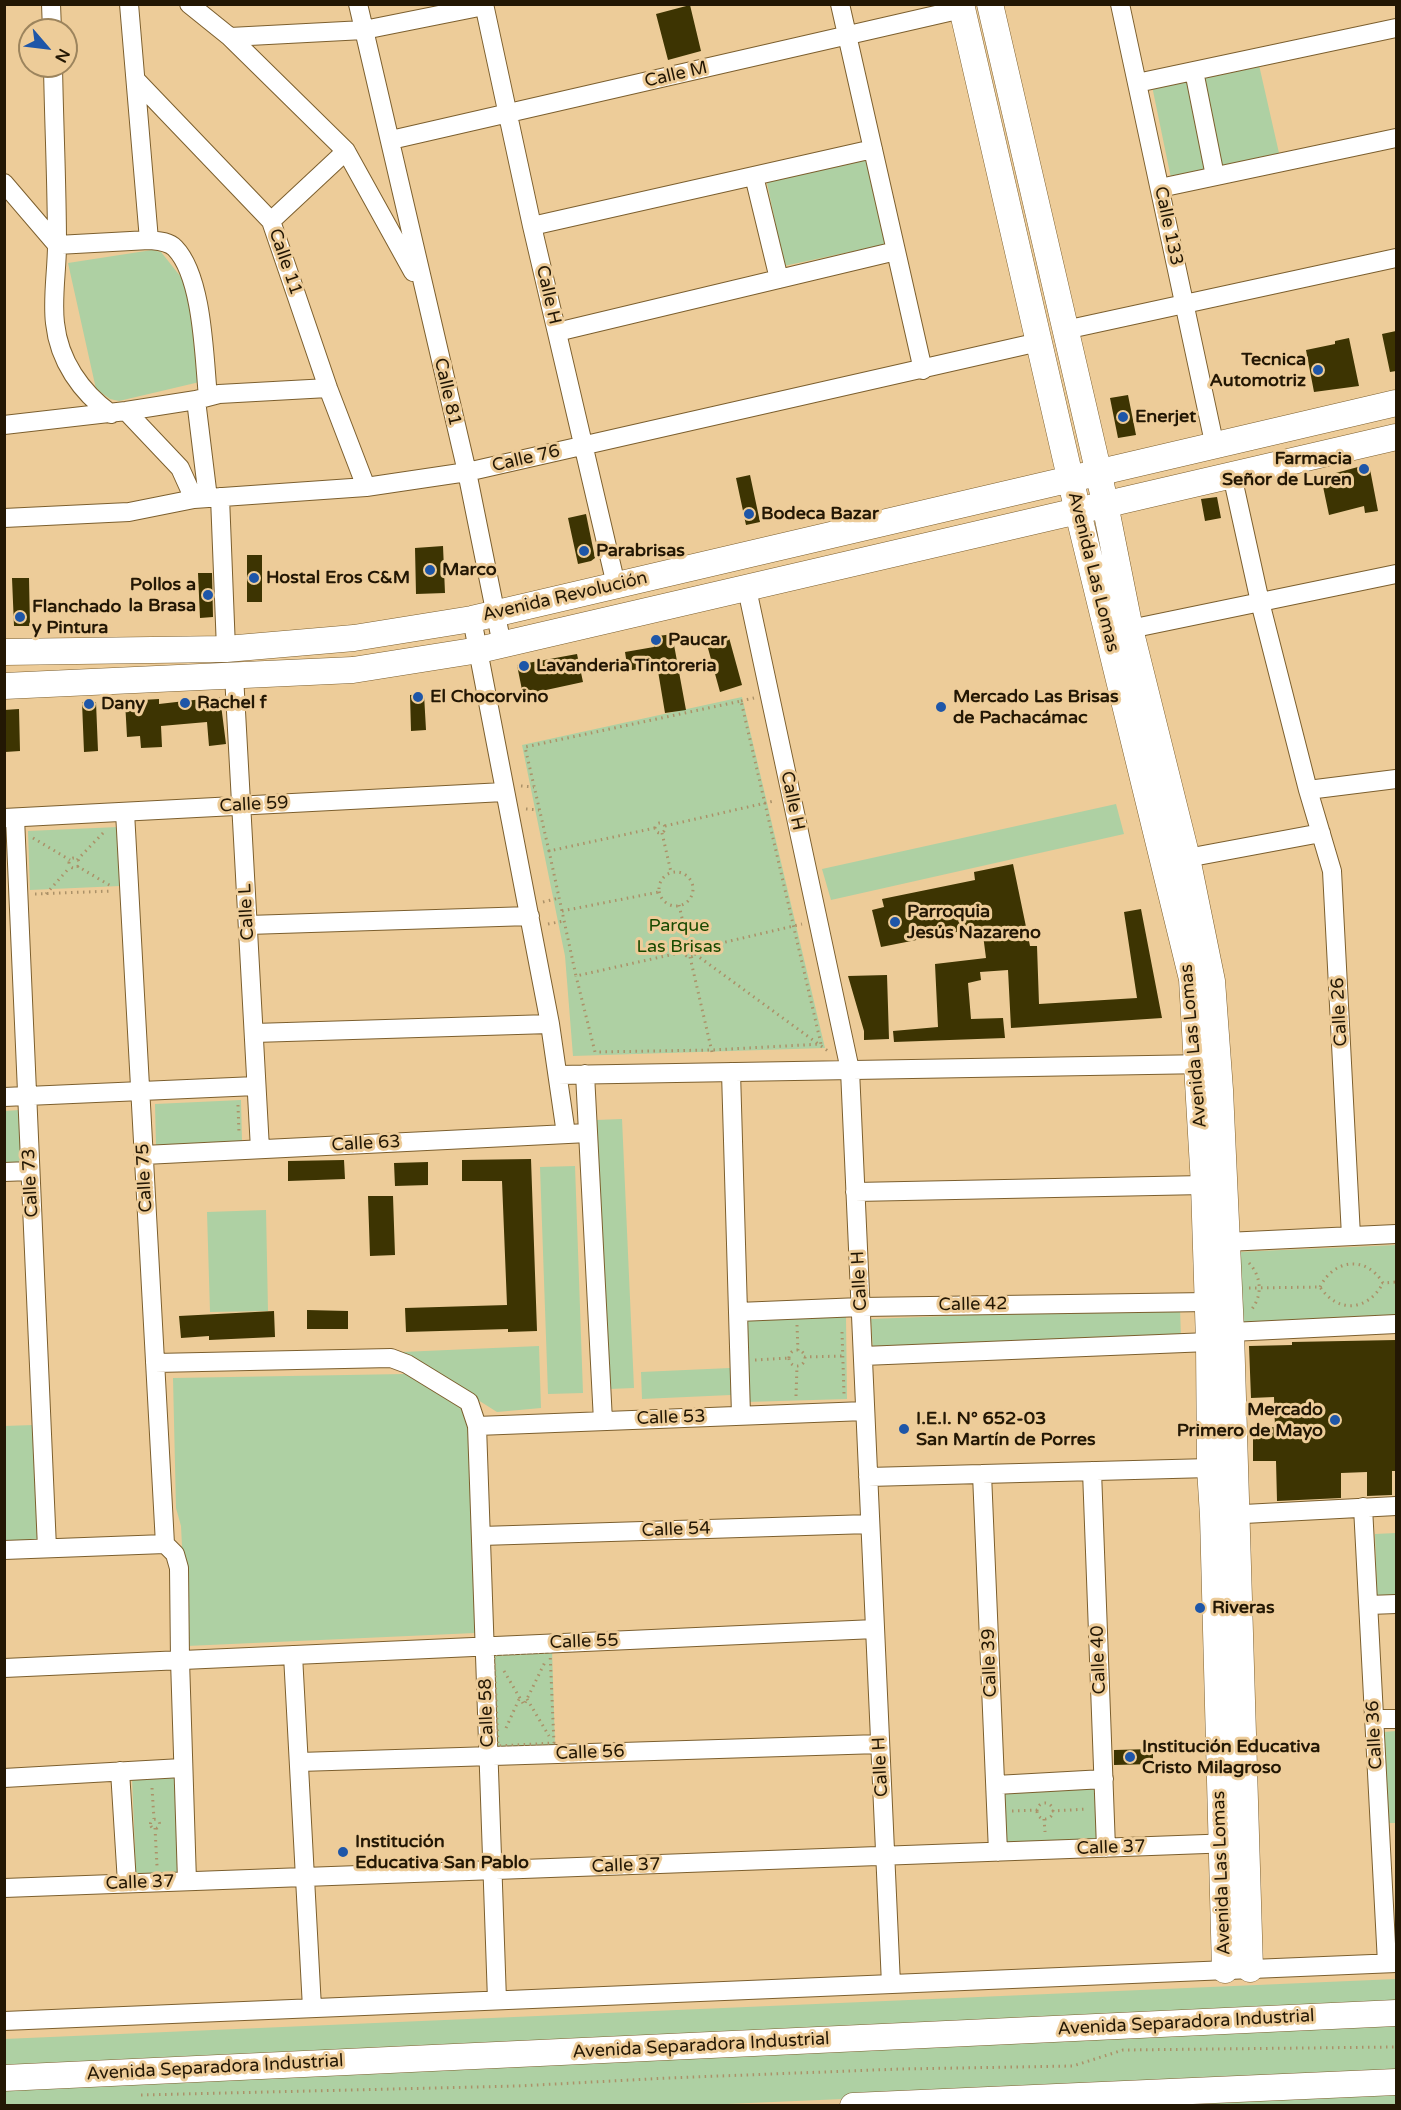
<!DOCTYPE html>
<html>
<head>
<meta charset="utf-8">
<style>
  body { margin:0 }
  #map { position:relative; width:1401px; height:2110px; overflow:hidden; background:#edcc99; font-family:"Varela Round",sans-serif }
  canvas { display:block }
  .frame { position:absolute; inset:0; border:6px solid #231704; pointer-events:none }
  .north { position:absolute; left:18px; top:18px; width:60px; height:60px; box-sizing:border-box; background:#edcc99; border:2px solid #9c845d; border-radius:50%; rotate:118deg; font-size:16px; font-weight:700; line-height:24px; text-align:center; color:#231704 }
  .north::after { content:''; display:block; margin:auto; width:21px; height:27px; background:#1e56a8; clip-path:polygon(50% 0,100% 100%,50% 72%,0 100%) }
</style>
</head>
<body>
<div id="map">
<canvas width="1401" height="2110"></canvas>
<div class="frame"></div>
<div class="north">N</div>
</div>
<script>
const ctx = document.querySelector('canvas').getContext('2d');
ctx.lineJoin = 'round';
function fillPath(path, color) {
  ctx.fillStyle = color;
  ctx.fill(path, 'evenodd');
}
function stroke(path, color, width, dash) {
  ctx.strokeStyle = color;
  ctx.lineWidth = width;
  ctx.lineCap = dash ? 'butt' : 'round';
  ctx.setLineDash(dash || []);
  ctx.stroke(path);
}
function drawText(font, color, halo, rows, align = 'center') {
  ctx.font = font + ' "Varela Round",sans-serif';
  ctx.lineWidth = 6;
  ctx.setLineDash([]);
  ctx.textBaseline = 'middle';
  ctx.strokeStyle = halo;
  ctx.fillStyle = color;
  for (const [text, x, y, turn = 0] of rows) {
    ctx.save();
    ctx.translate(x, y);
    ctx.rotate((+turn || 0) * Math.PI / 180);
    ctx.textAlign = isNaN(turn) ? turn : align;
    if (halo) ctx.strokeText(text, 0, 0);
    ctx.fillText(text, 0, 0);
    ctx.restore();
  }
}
fillPath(new Path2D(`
  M1259,65L1279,153L1221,166L1202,78Z
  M1189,78L1208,170L1171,178L1152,86Z
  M868,155L887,244L784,266L766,178Z
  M152,250L161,252L189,287L208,380L119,401L110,399L96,389L68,263Z
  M742,697L825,1048L573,1056L565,956L522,745Z
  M1116,804L1124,834L831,900L822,869Z
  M118,827L120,886L30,890L28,831Z
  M241,1100L242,1142L156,1145L155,1104Z
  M20,1110L23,1173H5L4,1111Z
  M622,1119L634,1388L609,1389L596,1120Z
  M575,1166L583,1393L548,1394L540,1167Z
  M266,1210L268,1311L210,1312L207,1212Z
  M1396,1245V1315L1238,1323L1236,1252Z
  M1180,1307L1181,1339L873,1351L871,1319Z
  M846,1317L847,1399L746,1402L745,1319Z
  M539,1346L541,1408L497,1412L402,1352Z
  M730,1368L731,1395L642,1399L641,1372Z
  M405,1374L464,1410L468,1419L475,1633L187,1646L181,1526L176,1508L173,1378Z
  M34,1425L37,1541L5,1542L4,1426Z
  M1396,1533V1595L1377,1596L1375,1534Z
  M552,1649L555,1747L496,1749L492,1652Z
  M1396,1731V1823H1388L1383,1732Z
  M176,1776L180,1873L136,1875L132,1778Z
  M1097,1787L1099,1842L1002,1845L1000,1790Z
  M1396,1979V2006L5,2070L4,2039Z
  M1396,2020V2075L681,2106H5L4,2085Z
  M1396,2092V2106H1073Z`), '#aed0a3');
fillPath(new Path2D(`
  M690,5L701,51L668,60L656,14Z
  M1396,331V371L1390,372L1382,334Z
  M1349,338L1359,386L1314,392L1306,350L1335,344V341Z
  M1128,395L1136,435L1118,438L1110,398Z
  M1369,464L1378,511L1365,513L1364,506L1329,515L1321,477Z
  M750,475L760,522L746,525L736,478Z
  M1217,497L1221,518L1205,521L1201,499Z
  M586,514L595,558L591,561L578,564L568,518Z
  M443,546L445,593L416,594L415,548Z
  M247,555H262V602H247Z
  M198,573H212L213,617L200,618Z
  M12,578H29L30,626H14Z
  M672,634L686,710L665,713L657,665L628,671L625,652L654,647L652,637Z
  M728,634L742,685L720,692L706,641Z
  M577,654L583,682L523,695L517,665Z
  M424,694L426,730L411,731L410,695Z
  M220,697L226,744L209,746L207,722L161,726L162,747L141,748L140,736L127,737L125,701L159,699V704Z
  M82,702H96L98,751L84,752Z
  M19,709L20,751L5,752L4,710Z
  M1013,864L1030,946H1037L1039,1004L1137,998L1124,912L1141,909L1162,1018L1011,1028L1008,970L980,972L981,980L968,983L971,1019L1003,1018L1005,1038L894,1042L893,1031L938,1027L935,964L986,958L982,927L881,947L872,910L884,907L882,899L975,880L974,872Z
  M887,975L889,1039L864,1040V1031L848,976Z
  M531,1159L537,1331L508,1332V1329L406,1332L405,1308L507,1305L502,1181H462V1160Z
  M344,1160L345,1179L288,1181V1161Z
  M428,1162V1185L395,1186L394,1163Z
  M368,1196H393L395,1255L370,1256Z
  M307,1310L348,1311V1329H307Z
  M274,1311L275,1337L209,1340V1336L181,1338L179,1316Z
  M1396,1340V1471H1392V1495L1367,1496V1472L1341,1473V1498L1277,1501L1276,1461H1253V1428L1275,1427L1274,1397L1251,1398L1249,1346L1292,1345V1342Z
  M1153,1749V1764L1114,1765V1750Z`), '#3d3402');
const street = new Path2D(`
  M51,4L52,30
  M129,4L149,240
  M189,4L230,37L346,151L413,272
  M358,4L467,472L502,645
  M484,4L532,226L616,585
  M840,4L923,370
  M1120,4L1215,447
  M230,37L364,30L484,6
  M53,66C54,126 57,185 57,245C57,270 52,298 55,323C59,361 81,392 111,414
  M1194,71L1215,176
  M136,80L271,221L328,388L366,487
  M1137,83L1396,28
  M391,140L962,9
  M754,176L779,279
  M4,183L57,245L149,240C157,241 168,241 175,248C203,277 204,357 208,397
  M1160,188L1396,138
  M271,221L346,151
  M532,226L873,149
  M1065,330L1396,258
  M557,332L896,251
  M196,400L208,498
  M126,411L180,468L194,499
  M4,425L126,411L196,400L219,394L328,388
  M1232,475L1260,602L1308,790L1332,871L1351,1236
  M220,497L226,649
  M4,518L129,512L194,499L366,487L467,472L1039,342
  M747,589L850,1070L891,1984
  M472,619L550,1024L566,1134
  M1130,629L1396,574
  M234,675L260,1149
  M1308,790L1396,779
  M125,812L165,1544
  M4,818L504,792
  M15,818L47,1548
  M1187,858L1321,833
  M248,925L530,916
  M254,1033L550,1024
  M731,1072L741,1415
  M585,1074L603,1421
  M558,1075L1207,1064
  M4,1097L256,1086
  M144,1155L588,1133
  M4,1172L30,1171
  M855,1192L1204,1185
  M1226,1242L1396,1234
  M738,1312L861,1307L1208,1302
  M863,1356L1209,1342L1231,1332L1396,1324
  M155,1363L391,1358L407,1364L469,1402L477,1426L497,2000
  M477,1426L865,1411
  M1092,1471L1106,1848
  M982,1474L998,1852
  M868,1477L1210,1468
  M1363,1507L1387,1963
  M1225,1515L1396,1506
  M481,1536L870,1524
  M165,1544L175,1554L179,1568L180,1660L187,1881
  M4,1550L165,1544
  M1369,1605L1396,1604
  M293,1655L312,2008
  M4,1668L875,1629
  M1375,1719H1396
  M299,1762L880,1744
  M120,1771L127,1883
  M4,1778L182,1768
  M996,1785L1104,1779
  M4,1888L1233,1843
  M4,2021L1396,1963`);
const secondary = new Path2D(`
  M961,4L1078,512L1192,979L1204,1185L1209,1342L1210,1468L1213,1516L1225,1970
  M990,4L1099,474L1130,629L1187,858L1212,981L1220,1090L1231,1332L1250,1969
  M4,652L226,649L354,638L472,619L1396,403
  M4,686L353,670L479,650L1396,437
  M4,2078L1396,2013
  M853,2106L1396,2082`);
stroke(street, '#7c5f2e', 20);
stroke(secondary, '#7c5f2e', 27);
stroke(new Path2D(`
  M741,701L754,698
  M521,786L534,787
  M526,809L539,810
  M655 828a5 5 0 1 1 10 0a5 5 0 1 1-10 0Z
  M665,826L774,801
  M655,828L549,851L576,976L683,952
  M662,833L671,872
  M33,838L70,860
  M549,851L525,747L741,701L821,1044L712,1050L595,1052L576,976
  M69 863a5 5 0 1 1 10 0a5 5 0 1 1-10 0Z
  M77,860L105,831
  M77,866L111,886
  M659 889a17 17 0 1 1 34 0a17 17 0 1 1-34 0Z
  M35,894L112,891
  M46,894L70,867
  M543,902L559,898
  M679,905L688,944
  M562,911L659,892
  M548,924L564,921
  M683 950a7 7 0 1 1 14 0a7 7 0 1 1-14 0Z
  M696,949L802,924
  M695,954L828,1051
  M690,957L712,1052
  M238,1105L239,1133
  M1249,1263C1261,1276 1263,1294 1252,1309
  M1320,1287C1334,1259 1366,1255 1383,1283L1396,1282
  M1249,1288L1320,1287C1338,1314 1368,1311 1383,1283
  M797,1325L798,1351
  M842,1332L844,1394
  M789 1358a8 8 0 1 1 16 0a8 8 0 1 1-16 0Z
  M804,1357L843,1356
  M755,1360L789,1358
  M796,1396L797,1366
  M550,1652L554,1743L498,1746L494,1655Z
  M504,1671L524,1705L546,1660
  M527,1699L549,1736
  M506,1728L520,1697
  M152,1788L154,1819
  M1037 1811a8 8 0 1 1 16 0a8 8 0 1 1-16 0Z
  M1012,1811L1037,1810
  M1052,1811L1087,1809
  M1044,1819L1045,1832
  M150.5 1824a4.5 4.5 0 1 1 9 0a4.5 4.5 0 1 1-9 0Z
  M155,1828L157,1866
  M141,2095L518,2086L668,2078L901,2069L1073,2066L1123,2050L1396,2047`), '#ab9168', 3, [1.5, 4.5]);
stroke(street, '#fff', 18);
stroke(secondary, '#fff', 26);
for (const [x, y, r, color] of [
  [1318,370,6,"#1e56a8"],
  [1123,417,6,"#1e56a8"],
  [1364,469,6,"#1e56a8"],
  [749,514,6,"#1e56a8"],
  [584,551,6,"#1e56a8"],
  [430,570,6,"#1e56a8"],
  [254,578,6,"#1e56a8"],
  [208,595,6,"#1e56a8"],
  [20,617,6,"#1e56a8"],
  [656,640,6,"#1e56a8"],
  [524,666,6,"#1e56a8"],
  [418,697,6,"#1e56a8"],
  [185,703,6,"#1e56a8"],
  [89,704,6,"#1e56a8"],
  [941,707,6,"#1e56a8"],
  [895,922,6,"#1e56a8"],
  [1335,1420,6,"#1e56a8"],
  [904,1429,6,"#1e56a8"],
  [1200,1608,6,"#1e56a8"],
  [1130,1757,6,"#1e56a8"],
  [343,1852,6,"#1e56a8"]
]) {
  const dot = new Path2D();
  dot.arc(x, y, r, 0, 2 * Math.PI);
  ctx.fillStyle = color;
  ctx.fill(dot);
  stroke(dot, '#edcc99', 2);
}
drawText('18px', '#231704', '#edcc99', [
  ["Calle M",676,75,-13],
  ["Calle 133",1168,226,78],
  ["Calle 11",285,262,71],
  ["Calle H",548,295,77],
  ["Calle 81",447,392,77],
  ["Calle 76",526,459,-13],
  ["Avenida Las Lomas",1093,572,76],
  ["Avenida Revolución",565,597,-13],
  ["Calle H",792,801,78],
  ["Calle 59",254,805,-3],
  ["Calle L",247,912,-93],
  ["Calle 26",1340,1012,-93],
  ["Avenida Las Lomas",1194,1046,-95],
  ["Calle 63",366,1144,-3],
  ["Calle 75",145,1178,-93],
  ["Calle 73",31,1183,-93],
  ["Calle H",860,1281,-93],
  ["Calle 42",973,1305,-1],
  ["Calle 53",671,1418,-2],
  ["Calle 54",676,1530,-2],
  ["Calle 55",584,1642,-2],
  ["Calle 40",1099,1660,-92],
  ["Calle 39",990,1663,-92],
  ["Calle 58",487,1713,-92],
  ["Calle 36",1375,1735,-93],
  ["Calle 56",590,1753,-2],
  ["Calle H",881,1767,-93],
  ["Calle 37",1111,1848,-2],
  ["Calle 37",626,1866,-2],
  ["Avenida Las Lomas",1222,1873,-92],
  ["Calle 37",140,1883,-2],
  ["Avenida Separadora Industrial",1186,2023,-3],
  ["Avenida Separadora Industrial",701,2046,-3],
  ["Avenida Separadora Industrial",215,2068,-3]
]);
drawText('bold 18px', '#231704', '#edcc99', [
  ["Tecnica",1306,360,"right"],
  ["Automotriz",1306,381,"right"],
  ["Enerjet",1135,417],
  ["Farmacia",1352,459,"right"],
  ["Señor de Luren",1352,480,"right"],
  ["Bodeca Bazar",761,514],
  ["Parabrisas",596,551],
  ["Marco",442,570],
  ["Hostal Eros C&M",266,578],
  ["Pollos a",196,585,"right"],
  ["la Brasa",196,606,"right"],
  ["Flanchado",32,607],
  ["y Pintura",32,628],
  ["Paucar",668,640],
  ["Lavanderia Tintoreria",536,666],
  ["El Chocorvino",430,697],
  ["Mercado Las Brisas",953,697],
  ["de Pachacámac",953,718],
  ["Rachel f",197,703],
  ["Dany",101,704],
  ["Parroquia",907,912],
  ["Jesús Nazareno",907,933],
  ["Mercado",1323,1410,"right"],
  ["Primero de Mayo",1323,1431,"right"],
  ["I.E.I. N° 652-03",916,1419],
  ["San Martín de Porres",916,1440],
  ["Riveras",1212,1608],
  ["Institución Educativa",1142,1747],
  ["Cristo Milagroso",1142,1768],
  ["Institución",355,1842],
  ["Educativa San Pablo",355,1863]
], 'left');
drawText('18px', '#184a00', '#edcc99', [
  ["Parque",679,926],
  ["Las Brisas",679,947]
]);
</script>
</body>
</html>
